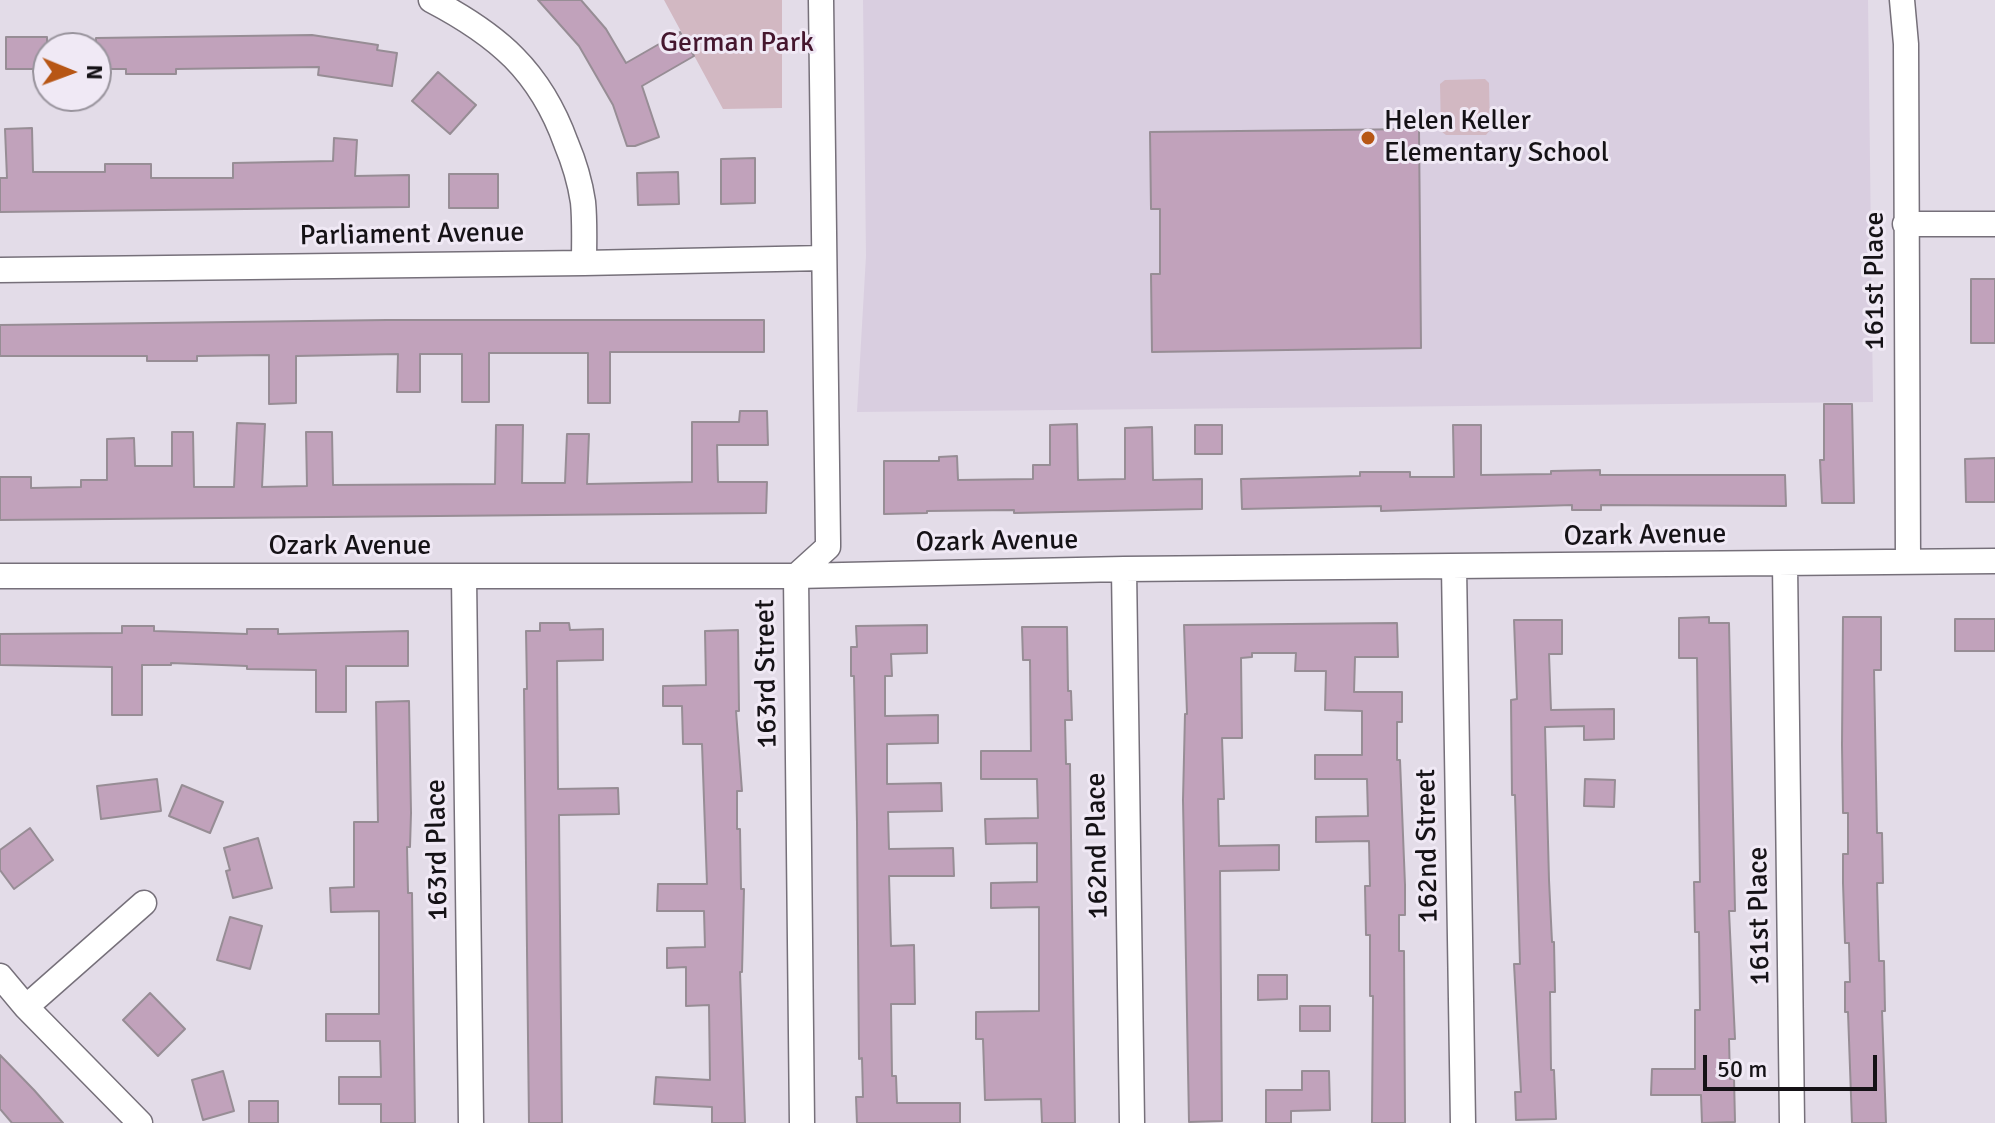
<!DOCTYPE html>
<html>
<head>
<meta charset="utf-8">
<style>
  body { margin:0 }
  #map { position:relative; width:1995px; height:1123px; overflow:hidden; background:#e3dce8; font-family:Signika,sans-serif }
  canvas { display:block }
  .north { position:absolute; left:32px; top:32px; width:80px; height:80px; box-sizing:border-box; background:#f0e9f5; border:2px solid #98939c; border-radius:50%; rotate:91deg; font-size:22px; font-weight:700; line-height:32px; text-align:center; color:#151216 }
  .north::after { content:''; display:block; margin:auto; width:28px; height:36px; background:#b75615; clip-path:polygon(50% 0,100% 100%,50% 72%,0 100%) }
  .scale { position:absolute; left:1703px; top:1055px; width:174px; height:36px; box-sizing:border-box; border:4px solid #151216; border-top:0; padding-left:10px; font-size:24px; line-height:28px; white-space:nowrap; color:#151216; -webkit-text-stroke:6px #f0e9f5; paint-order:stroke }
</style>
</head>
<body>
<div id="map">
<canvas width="1995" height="1123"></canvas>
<div class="north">N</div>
<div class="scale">50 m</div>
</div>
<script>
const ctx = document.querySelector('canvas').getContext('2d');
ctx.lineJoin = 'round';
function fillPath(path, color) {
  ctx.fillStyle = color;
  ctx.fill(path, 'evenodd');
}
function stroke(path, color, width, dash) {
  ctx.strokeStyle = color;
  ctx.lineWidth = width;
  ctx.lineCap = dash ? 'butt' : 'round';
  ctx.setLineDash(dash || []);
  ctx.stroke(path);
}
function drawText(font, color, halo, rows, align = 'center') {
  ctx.font = font + ' Signika,sans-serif';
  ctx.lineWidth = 6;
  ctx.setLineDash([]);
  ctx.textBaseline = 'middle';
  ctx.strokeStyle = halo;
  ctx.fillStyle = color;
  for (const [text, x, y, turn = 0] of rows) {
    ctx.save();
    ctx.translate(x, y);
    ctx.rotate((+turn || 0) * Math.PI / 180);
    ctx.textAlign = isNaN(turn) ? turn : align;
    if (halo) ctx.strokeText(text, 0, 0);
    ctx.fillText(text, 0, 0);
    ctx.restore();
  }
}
fillPath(new Path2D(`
  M863,0H1868L1873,402L857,412L866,256Z`), '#d9cee0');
fillPath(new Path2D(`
  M664,0H782V108L723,109Z
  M1485,79L1489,83L1490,130L1486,135H1446L1441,131L1440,84L1445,80Z`), '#d2b8c2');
const building = new Path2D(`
  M538,0H581L606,29L626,63L680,32L694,56L642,86L659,137L635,146H627L613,105L579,46Z
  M312,35L378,45L377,50L397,53L392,86L318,75L319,67L176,69V74H126V69H96V38Z
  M6,37H47V69H6Z
  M438,72L476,105L450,134L412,101Z
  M32,128L33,172H105V164H151V178H233V163L333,161L334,138L357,140L355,176L409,175V207L0,212V178H7L5,129Z
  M1419,129L1421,348L1152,352L1151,274H1160V209H1151L1150,132Z
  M755,158V203L721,204V159Z
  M678,172L679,204L638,205L637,173Z
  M449,174H498V208H449Z
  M1971,279H1995V343H1971Z
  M387,320H764V352H610V403H588V353H489V402H462V354H420V392H397L398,354L296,356V403L269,404V355L197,356V361H147V356H0V325Z
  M1824,404H1852L1854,503H1822L1820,460H1824Z
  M740,411H767L768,445H717L718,482H767L766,513L0,520V477H31V488L81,487V480H107V439L134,438L135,466H172V432H193L194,487H234L237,423L265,424L262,487L307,486L306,432H332L333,485L495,484L496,425H523L522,483H565L567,434H589L587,484L692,482V422H739Z
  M1077,424L1078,480L1125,479V428L1152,427L1153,480L1202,479V509L1014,513V510L927,511V513L884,514V461H939V457L957,456L958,480L1033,479V465H1050V425Z
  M1195,425H1222V454H1195Z
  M1453,425H1481V475L1551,474V471L1600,470V475H1785L1786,506L1601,505V510H1572V505L1381,511V506L1242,509L1241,479L1360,476V472H1410V477H1454Z
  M1995,458V502H1966L1965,459Z
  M1709,617V623H1729L1735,911H1729L1735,1039H1729L1730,1079L1734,1078L1735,1122L1702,1123L1701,1095H1651L1652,1069H1695V1010H1700L1699,932H1695L1694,882H1700L1697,658H1679V618Z
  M1843,617H1881V670H1874L1877,833H1882L1883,883H1877L1879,961H1884L1885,1011H1882L1886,1123H1852L1848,1012H1845V982H1850L1849,943H1845L1843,883V854H1848V813H1843L1842,745Z
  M1955,619H1995V651H1955Z
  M1514,620H1562V654H1549L1551,710L1614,709V739L1584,740V726L1545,727L1549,880L1552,942H1554L1555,992H1550L1551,1070H1554L1556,1119L1516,1120L1515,1092H1521L1514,964H1520L1515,795H1512L1511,700L1517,699Z
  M540,623H569L570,630L603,629V660L557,661L558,789L618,788L619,814L559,815L562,1123H529L524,689H527L526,631H540Z
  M1397,623L1398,657H1355L1354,692H1402V722H1397V760H1400L1405,885V915H1399V951H1404L1405,1123H1372L1373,996H1370V935H1366L1365,886H1370L1369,841L1316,842V817L1368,816L1367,779H1315V755H1362V711L1325,710L1326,671H1295L1296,653H1252V657L1241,658L1242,738H1222L1224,799H1218L1219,846L1279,845V870L1220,871L1222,1121L1189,1122L1183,800L1185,714H1187L1184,625Z
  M927,625V653L891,654L892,676H885V716L938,715V743L887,744V784L941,783L942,811L888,812L889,849L953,848L954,876H889L891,946L914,945L915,1004H891L892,1076H896L897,1103H960V1123H857L856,1097H863L862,1058L859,1059L857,823L854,676H851V647H857L856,626Z
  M122,626H154V631L247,634V629H278V634L408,631V666H346V712H316V670L247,669V666L171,663V665H142V715H112V667L0,665V634L122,633Z
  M1022,627H1067L1068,691H1071L1072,720H1065L1066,764H1070L1075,1123H1042L1041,1099L985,1100L983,1039H976V1012L1039,1011V907L991,908V883L1037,882V843L986,844L985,819L1038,818L1037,779H981V751H1031L1030,660H1023Z
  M738,630L739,711H736L742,791H737V829H740L741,889H744L742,972H740L745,1123H712V1107L654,1104L656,1077L710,1080L709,1005L686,1006V967L667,968V948L705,947L704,911H657L658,884H707L702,744H683L682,706H663V686L706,685L705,631Z
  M409,701L411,813L410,847H407L408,893H412L415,1123H381V1104H339V1077H381L380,1041H326V1014H379V911L331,912L330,888L354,887V822H378L376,702Z
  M157,779L161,811L101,819L97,786Z
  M1585,779L1615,780L1614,807L1584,806Z
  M182,785L223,802L210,833L169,816Z
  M30,828L53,860L14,889L0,870V850Z
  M258,838L272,888L233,898L226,871L230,870L224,848Z
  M230,917L262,926L250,969L217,960Z
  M1258,975H1287V999L1258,1000Z
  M150,993L185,1029L158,1056L123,1020Z
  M1300,1006H1330V1031H1300Z
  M0,1055L34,1090L63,1123H12L0,1109Z
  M223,1071L234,1111L203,1120L192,1080Z
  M1302,1071H1329L1330,1110L1291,1111V1123H1266V1090H1302Z
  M249,1101H278V1123H249Z`);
fillPath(building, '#c1a2bb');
stroke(building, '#978d95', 2);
const minor = new Path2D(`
  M431,0C498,35 540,71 566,143C574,162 580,182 583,202C585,222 584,243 584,263
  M1902,0L1906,44L1908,561
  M1905,224H1995
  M0,270L584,263L824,258
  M1785,564L1792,1123
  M1454,567L1463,1123
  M1124,569L1132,1123
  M0,576H796L1124,569L1995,561
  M464,577L471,1123
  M0,976L26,1007L140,1123
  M26,1007L144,903
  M802,1123L796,576L828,547V542L821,0`);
stroke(minor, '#76707a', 27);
stroke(minor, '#fff', 24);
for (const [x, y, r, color] of [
  [1368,138,8,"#b75615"]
]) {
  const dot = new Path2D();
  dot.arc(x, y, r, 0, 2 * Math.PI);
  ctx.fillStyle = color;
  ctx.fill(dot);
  stroke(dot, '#f0e9f5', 3);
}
drawText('28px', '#45162e', '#f0e9f5', [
  ["German Park",737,44]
]);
drawText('28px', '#151216', '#f0e9f5', [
  ["Helen Keller",1384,122],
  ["Elementary School",1384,154]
], 'left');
drawText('28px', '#151216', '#f0e9f5', [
  ["Parliament Avenue",412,235,-1],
  ["161st Place",1876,281,-90],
  ["Ozark Avenue",1645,536,-1],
  ["Ozark Avenue",997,542,-1],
  ["Ozark Avenue",350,547],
  ["163rd Street",767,674,-91],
  ["162nd Place",1098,846,-91],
  ["162nd Street",1428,846,-91],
  ["163rd Place",438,850,-91],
  ["161st Place",1760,916,-91]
]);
</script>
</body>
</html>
